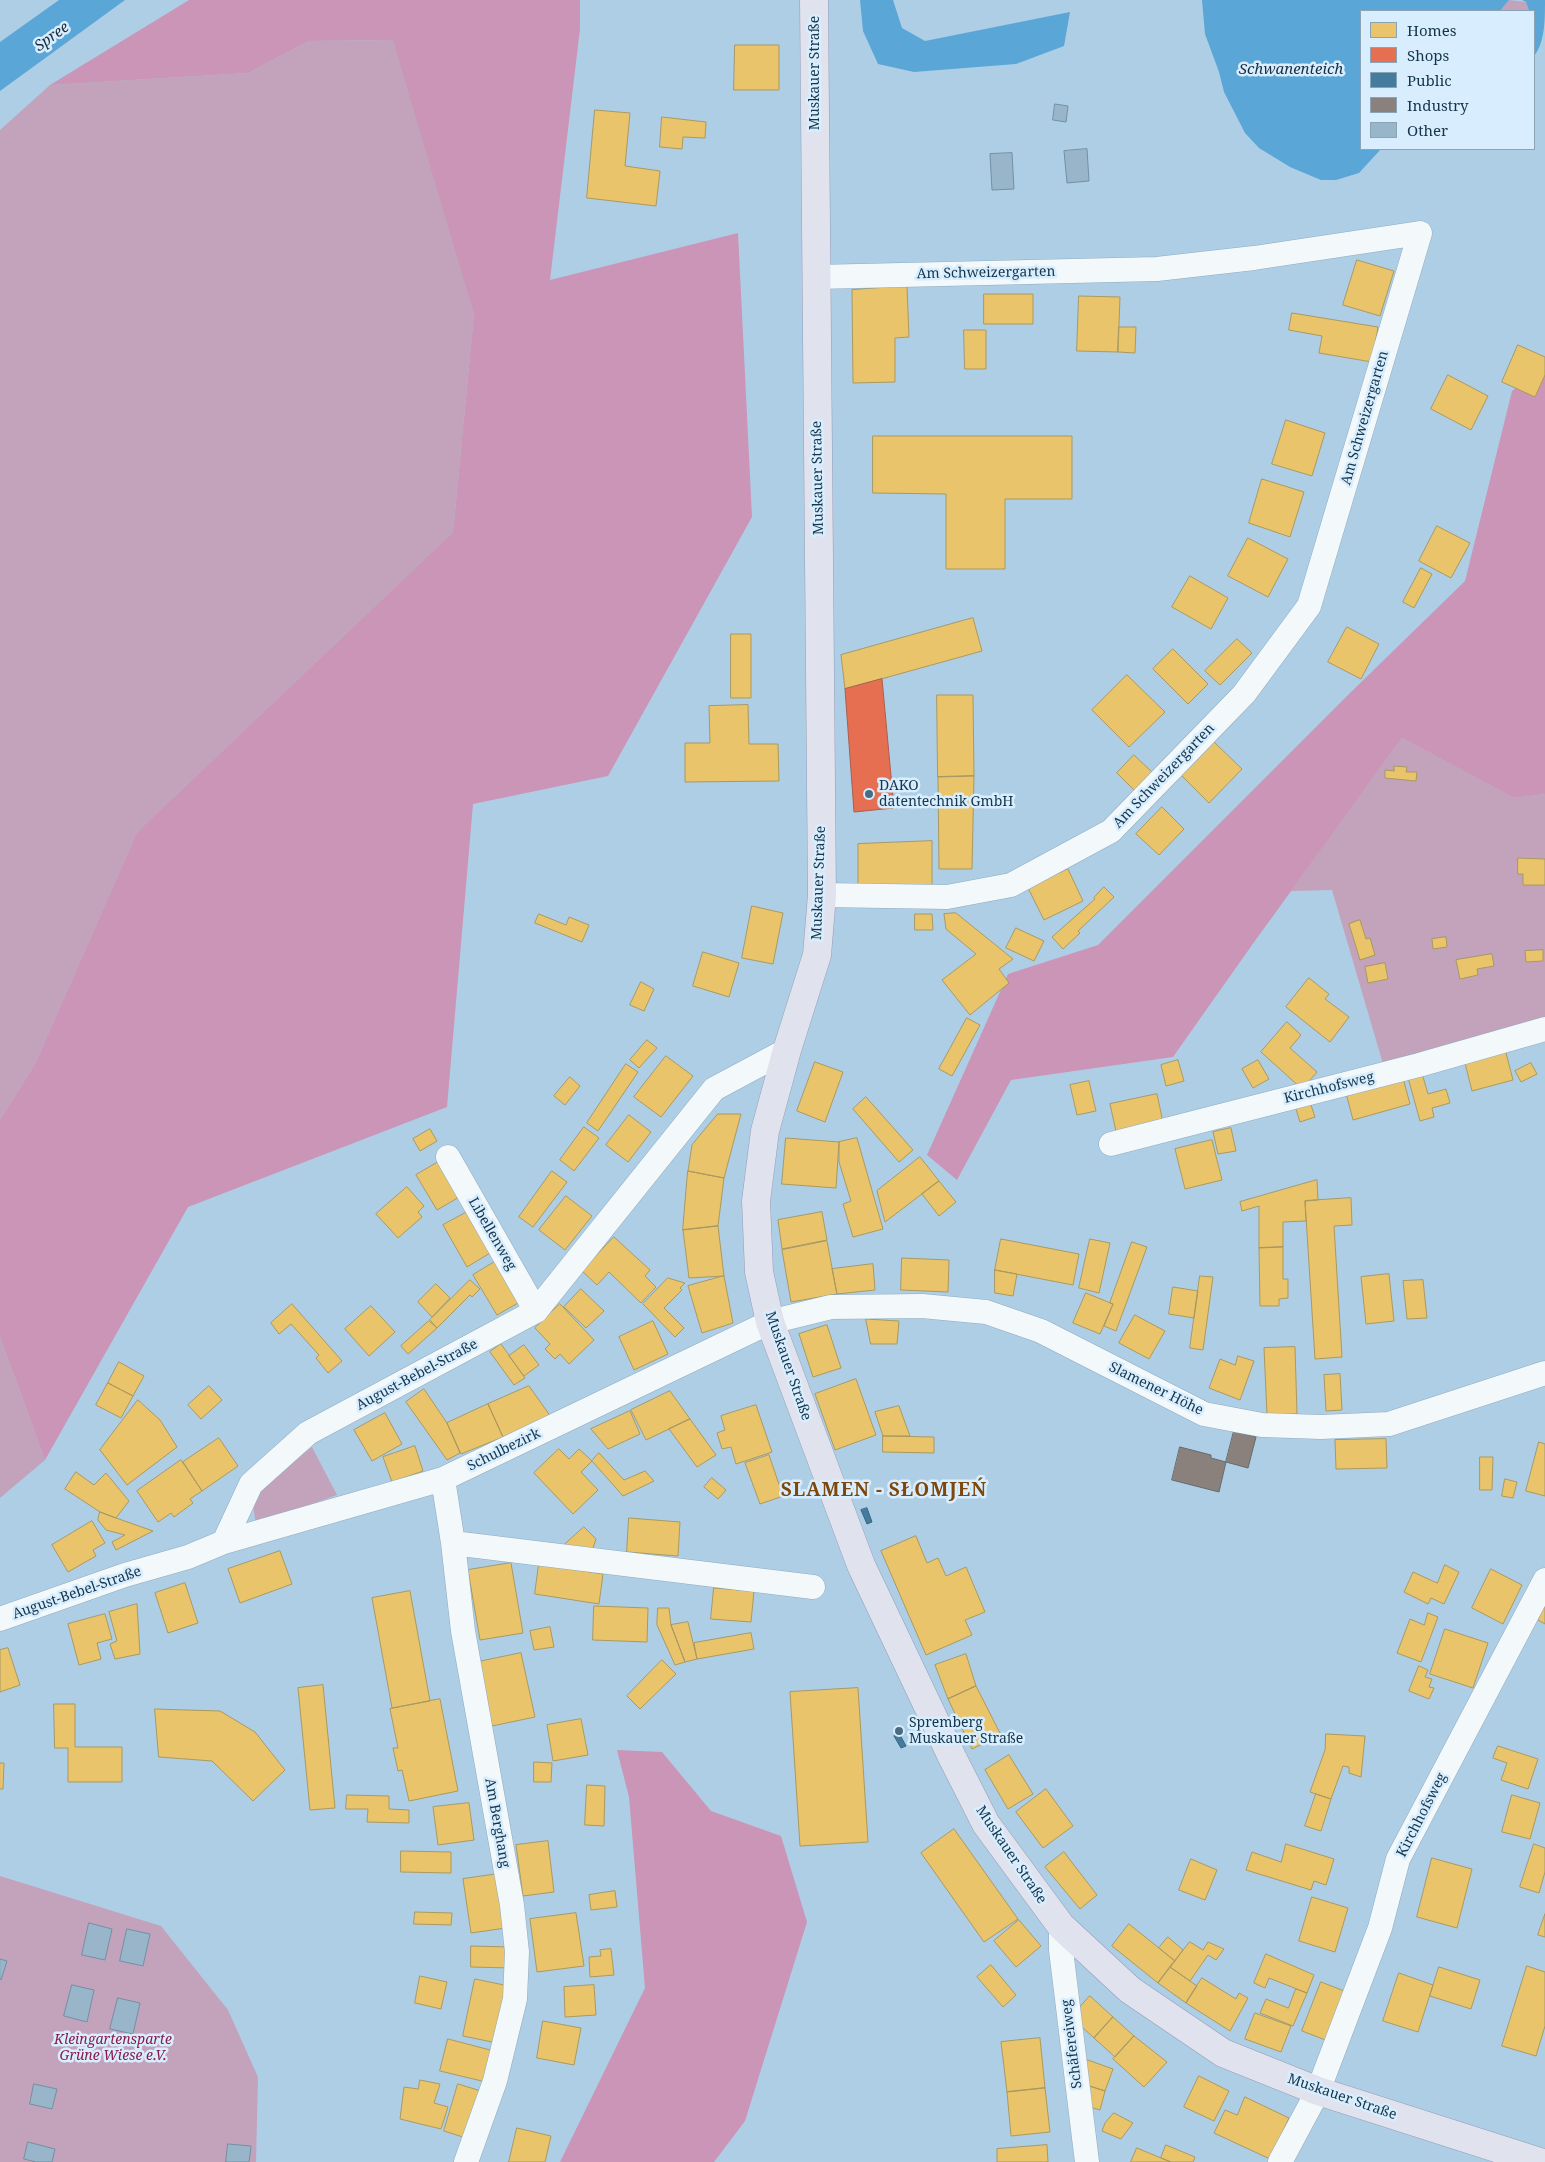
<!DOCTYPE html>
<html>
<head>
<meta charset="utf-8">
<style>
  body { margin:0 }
  #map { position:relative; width:1545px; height:2162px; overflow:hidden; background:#aecee6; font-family:"Noto Serif",serif }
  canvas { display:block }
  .legend { position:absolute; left:1360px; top:10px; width:175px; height:140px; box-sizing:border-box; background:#d8eeff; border:1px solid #8aa4b7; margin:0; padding:6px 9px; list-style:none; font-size:15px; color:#15354a }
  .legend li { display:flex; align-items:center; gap:10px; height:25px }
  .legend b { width:25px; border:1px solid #8aa4b7 }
</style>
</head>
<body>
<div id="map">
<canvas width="1545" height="2162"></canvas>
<ul class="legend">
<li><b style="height:14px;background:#e9c46a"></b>Homes</li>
<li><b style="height:14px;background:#e76f51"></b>Shops</li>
<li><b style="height:14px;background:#457b9d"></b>Public</li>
<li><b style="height:14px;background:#8a817c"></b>Industry</li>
<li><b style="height:14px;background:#98b5ca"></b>Other</li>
</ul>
</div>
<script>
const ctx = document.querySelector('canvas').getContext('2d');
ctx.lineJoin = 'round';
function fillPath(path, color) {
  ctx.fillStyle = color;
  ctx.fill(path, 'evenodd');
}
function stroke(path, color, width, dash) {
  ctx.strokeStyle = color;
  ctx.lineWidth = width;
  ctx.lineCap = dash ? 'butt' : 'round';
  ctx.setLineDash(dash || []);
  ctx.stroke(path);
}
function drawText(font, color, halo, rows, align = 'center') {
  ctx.font = font + ' "Noto Serif",serif';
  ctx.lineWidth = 5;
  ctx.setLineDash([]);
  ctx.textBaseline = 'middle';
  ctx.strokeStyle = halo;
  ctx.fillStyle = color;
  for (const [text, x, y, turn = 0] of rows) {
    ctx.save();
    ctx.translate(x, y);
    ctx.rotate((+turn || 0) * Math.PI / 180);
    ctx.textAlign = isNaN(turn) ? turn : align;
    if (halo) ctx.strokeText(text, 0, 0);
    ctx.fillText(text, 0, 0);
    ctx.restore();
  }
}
fillPath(new Path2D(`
  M1509,0L1526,2L1529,11H1500Z
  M393,40L427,145L474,314L453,532L137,832L35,1064L0,1120V130L50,85L248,73L309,41Z
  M1402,738L1514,798L1545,794V1029L1386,1074L1332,890L1291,891Z
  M0,1337L45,1460L0,1498Z
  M312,1447L337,1495L256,1524L252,1500L263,1485Z
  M0,1876L161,1926L228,2010L258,2077L256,2162H0Z`), '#c2a3bb');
fillPath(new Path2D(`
  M189,0H580V29L550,280L738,233L752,517L608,776L473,804L447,1107L188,1207L45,1460L0,1337V1120L35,1064L137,832L453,532L474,314L393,40L309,41L248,73L50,85Z
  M1545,363V794L1514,798L1402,738L1252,945L1173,1057L1011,1080L957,1180L927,1155L1008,974L1098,945L1350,693L1465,581L1512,391Z
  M617,1750L662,1752L711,1811L781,1836L807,1922L745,2121L714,2162H560L645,1988L629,1797Z`), '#ca95b6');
fillPath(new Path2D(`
  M59,0H125L0,91V42Z
  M860,0H893L902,28L925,41L1070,12L1064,46L1016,64L914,72L878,64L863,31Z
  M1202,0H1509L1500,11H1361V149H1381L1359,173L1336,180H1321L1290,167L1259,148L1245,133L1224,92L1219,72L1205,34Z
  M1522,0H1545C1545,20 1545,43 1534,56V11H1529L1526,2Z`), '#5aa6d7');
const homes = new Path2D(`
  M735,45H779V90H734Z
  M595,110L630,113L625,166L660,171L656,206L587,198Z
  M662,117L706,122L705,138L683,137L682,149L660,147Z
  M1357,260L1394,271L1380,316L1343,305Z
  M907,286L909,337L895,338V382L853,383L852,290Z
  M984,294H1033V324H984Z
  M1079,296L1120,297L1118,352L1077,351Z
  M1292,313L1378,327L1372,362L1319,353L1322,336L1289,330Z
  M1119,327H1136L1135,353L1118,352Z
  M964,330H986V369H965Z
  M1518,345L1545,357V375L1535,397L1502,382Z
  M1448,375L1488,396L1471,430L1431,409Z
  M1286,420L1325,433L1312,476L1272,464Z
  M873,436H1072V499H1005V569H946V494L873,493Z
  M1262,479L1304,492L1290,537L1249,523Z
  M1437,526L1470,543L1451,578L1419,561Z
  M1248,538L1288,559L1268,597L1228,576Z
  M1421,568L1432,574L1414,608L1403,602Z
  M1190,576L1228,598L1211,629L1172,607Z
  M973,618L982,651L845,689L841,655Z
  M1347,627L1379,644L1361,679L1328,662Z
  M731,634H751V698H731Z
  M1237,639L1252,653L1220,685L1205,671Z
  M1173,649L1208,684L1188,704L1153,669Z
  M1127,675L1165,712L1129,747L1092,710Z
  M937,695H973L974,776L938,777Z
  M748,705L749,744H778L779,781L685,782V743H710L709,706Z
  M1212,740L1242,769L1209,803L1179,773Z
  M1134,755L1153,773L1135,791L1117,773Z
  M1394,766L1407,767L1406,772H1417L1416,781L1385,778V770L1394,771Z
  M974,776L972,869H939L938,777Z
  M1162,807L1184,829L1159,855L1136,834Z
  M932,841V889H858V844Z
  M1518,858L1545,859V885H1523V874H1518Z
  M1068,869L1083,901L1044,920L1028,888Z
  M1104,887L1114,897L1078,931L1080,933L1063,949L1052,937L1095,899L1094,898Z
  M752,906L783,913L773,964L742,958Z
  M956,913L1013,959L999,969L1009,983L970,1015L942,980L976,954L946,929L944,914Z
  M539,914L566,925L569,917L589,925L582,942L535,923Z
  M915,914H932L933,930H915Z
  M1360,920L1366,939L1370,938L1375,955L1360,960L1349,924Z
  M1016,928L1044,941L1034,961L1006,948Z
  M1446,937L1447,947L1433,949L1432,939Z
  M1543,950V961L1526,962L1525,951Z
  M703,952L739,963L729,997L693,986Z
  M1492,954L1494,966L1477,969L1478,975L1460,979L1456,960Z
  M1385,963L1388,979L1368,983L1365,967Z
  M1309,978L1329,994L1325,999L1349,1017L1330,1042L1286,1007Z
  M641,982L654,989L644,1011L630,1005Z
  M967,1018L980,1025L952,1076L939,1069Z
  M1287,1022L1301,1035L1290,1048L1317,1072L1302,1089L1261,1052Z
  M647,1040L657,1048L639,1068L630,1060Z
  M1505,1049L1513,1080L1472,1091L1464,1059Z
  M666,1056L693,1076L661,1117L634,1097Z
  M1178,1060L1184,1081L1166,1086L1161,1065Z
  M1258,1060L1269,1079L1253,1088L1242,1069Z
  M815,1062L843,1072L825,1122L797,1111Z
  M1531,1063L1537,1074L1521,1082L1515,1071Z
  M626,1064L638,1072L598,1131L587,1123Z
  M1421,1070L1428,1094L1446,1089L1450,1103L1432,1108L1434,1117L1420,1121L1407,1074Z
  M570,1077L580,1086L565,1105L554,1096Z
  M1403,1078L1410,1104L1353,1120L1346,1093Z
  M1089,1081L1096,1111L1077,1115L1070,1085Z
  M1157,1094L1164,1127L1117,1136L1110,1104Z
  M866,1097L913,1150L899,1162L853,1109Z
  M1310,1102L1315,1117L1300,1122L1295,1106Z
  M718,1114H741L724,1178L688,1171L692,1145Z
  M629,1115L651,1132L628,1162L606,1145Z
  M584,1127L599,1138L574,1171L560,1160Z
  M1231,1128L1236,1151L1218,1154L1213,1132Z
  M430,1129L437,1141L420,1151L413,1139Z
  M786,1138L839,1142L836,1188L782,1184Z
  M857,1138L883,1229L853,1237L843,1204L851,1201L839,1162V1142Z
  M1212,1140L1222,1180L1185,1189L1175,1149Z
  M920,1157L939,1181L885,1222L877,1191Z
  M440,1161L461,1196L437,1210L416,1175Z
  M552,1171L567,1182L533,1227L519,1217Z
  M688,1171L724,1178L718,1226L683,1230Z
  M1317,1180L1318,1200L1305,1201L1306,1221L1283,1222V1247L1259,1248V1206L1242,1211L1240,1202Z
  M939,1181L956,1202L939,1216L922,1194Z
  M407,1187L424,1206L418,1212L422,1217L398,1238L376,1214Z
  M566,1196L592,1216L565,1250L539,1230Z
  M1351,1198L1352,1225L1334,1226L1342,1357L1315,1359L1305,1201Z
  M471,1210L495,1250L467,1267L443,1225Z
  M822,1212L827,1240L782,1249L778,1220Z
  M718,1226L724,1276L689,1278L683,1230Z
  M614,1237L650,1270L645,1276L656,1287L641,1303L609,1272L597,1285L582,1271Z
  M1001,1239L1079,1254L1073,1285L995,1270Z
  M1090,1239L1110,1243L1099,1293L1079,1288Z
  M827,1241L837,1294L791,1302L782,1250Z
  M1132,1242L1147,1247L1116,1331L1104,1326L1113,1304L1110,1303Z
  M1283,1247V1279H1288V1298L1279,1299V1306H1260L1259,1248Z
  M501,1258L525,1299L497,1315L473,1275Z
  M902,1258L949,1260L948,1292L901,1290Z
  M873,1264L875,1290L837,1294L832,1269Z
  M995,1270L1017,1274L1013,1296L995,1293Z
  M1389,1274L1394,1321L1366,1324L1361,1277Z
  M724,1276L733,1323L702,1333L688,1286Z
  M1200,1276L1213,1277L1203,1350L1190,1348Z
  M668,1278L685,1283L680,1288L682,1290L664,1308L684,1328L675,1337L643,1304Z
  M470,1280L480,1289L472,1297L470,1295L437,1328L430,1320Z
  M1423,1280L1427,1318L1407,1319L1403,1281Z
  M436,1284L450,1298L432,1317L418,1302Z
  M1173,1287L1198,1291L1194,1318L1169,1314Z
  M581,1289L604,1311L586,1328L564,1307Z
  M1086,1293L1113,1304L1100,1334L1073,1323Z
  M292,1304L342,1361L328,1373L316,1358L319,1355L291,1324L279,1334L271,1323Z
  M560,1304L594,1340L569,1364L560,1354L555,1359L545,1349L550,1344L535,1328Z
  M371,1306L395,1332L369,1356L345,1329Z
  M1135,1315L1165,1331L1149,1359L1119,1343Z
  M866,1319L899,1321L897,1344H871Z
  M429,1321L437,1328L408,1354L401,1346Z
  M653,1321L668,1354L634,1370L619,1337Z
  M827,1325L841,1368L813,1377L799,1334Z
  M501,1344L525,1378L514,1385L490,1352Z
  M524,1345L539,1365L524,1376L509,1356Z
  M1295,1347L1297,1414L1267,1415L1264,1348Z
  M1238,1356L1254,1361L1240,1400L1209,1388L1220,1359L1235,1365Z
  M119,1362L144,1376L133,1396L108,1383Z
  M1340,1374L1342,1410L1326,1411L1324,1375Z
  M856,1379L876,1435L835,1450L815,1394Z
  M108,1383L133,1396L121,1418L96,1405Z
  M209,1386L222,1400L201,1419L188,1405Z
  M529,1386L551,1417L503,1437L488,1404Z
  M424,1389L447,1423L460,1453L447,1460L406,1402Z
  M670,1391L690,1419L646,1440L631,1410Z
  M138,1400L160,1420L177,1447L127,1485L100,1450Z
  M488,1404L503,1437L461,1454L447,1423Z
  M756,1405L772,1452L736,1464L731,1447L722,1449L717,1433L725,1430L721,1416Z
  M899,1406L910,1436H883L875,1412Z
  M630,1411L640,1434L608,1449L591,1429Z
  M385,1413L402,1444L372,1461L354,1430Z
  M690,1419L716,1455L697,1467L669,1429Z
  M883,1436L934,1437V1453L883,1452Z
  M219,1438L238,1466L202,1491L183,1462Z
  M1386,1439L1387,1468L1336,1469L1335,1440Z
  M1539,1442L1545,1444V1496L1526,1491Z
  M415,1446L423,1471L392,1482L383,1457Z
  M559,1449L569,1459L579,1449L592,1461L581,1472L598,1490L573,1514L534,1473Z
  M599,1453L624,1480L645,1471L654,1481L623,1496L592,1461Z
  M769,1455L783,1496L760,1504L745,1463Z
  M1480,1457H1493L1492,1490H1480Z
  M181,1460L202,1491L190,1499L193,1503L174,1517L171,1513L158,1522L137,1491Z
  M76,1472L94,1485L106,1473L129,1501L116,1518L100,1512L65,1489Z
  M712,1478L726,1490L718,1499L704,1487Z
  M1505,1479L1517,1482L1513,1498L1502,1496Z
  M100,1512L116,1518L153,1531L116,1550L112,1542L125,1535L106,1530L98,1520Z
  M629,1518L680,1522L678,1556L627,1552Z
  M92,1521L105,1543L93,1550L96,1556L68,1572L52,1545Z
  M584,1527L596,1539L592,1551L563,1546Z
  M916,1536L927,1563L938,1558L946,1576L966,1567L985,1612L965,1620L972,1635L926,1655L881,1551Z
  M280,1551L292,1584L240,1603L228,1569Z
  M511,1563L523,1633L480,1640L468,1570Z
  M539,1564L603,1574L599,1604L535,1594Z
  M1445,1565L1459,1572L1444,1604L1431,1598L1428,1604L1404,1592L1413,1572L1437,1583Z
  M1491,1569L1522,1585L1503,1624L1472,1608Z
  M185,1583L198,1623L168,1633L155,1593Z
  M714,1588L754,1591L751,1622L711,1619Z
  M410,1591L430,1701L392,1708L372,1598Z
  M137,1604L140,1654L115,1659L110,1644L117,1641L109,1612Z
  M594,1606L648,1608L647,1642L593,1640Z
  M1545,1606V1624L1538,1620Z
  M658,1608H669L671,1625L685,1662L675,1665L657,1625Z
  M1428,1613L1438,1617L1421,1662L1397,1653L1410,1619L1424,1625Z
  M105,1614L112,1639L97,1643L101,1659L79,1665L68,1624Z
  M688,1622L697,1659L685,1662L671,1625Z
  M550,1627L554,1647L534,1650L530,1631Z
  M1445,1629L1488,1643L1473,1688L1430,1674Z
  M751,1633L754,1649L697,1659L694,1643Z
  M8,1648L20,1685L0,1692V1650Z
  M521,1653L535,1717L492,1726L478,1662Z
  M966,1654L976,1686L948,1699L935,1665Z
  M662,1660L676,1674L640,1709L627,1696Z
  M1419,1666L1428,1670L1425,1677L1432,1679L1429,1687L1434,1688L1429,1699L1409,1691Z
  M323,1685L335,1808L310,1810L298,1688Z
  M976,1686L1001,1735L972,1749L948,1699Z
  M858,1688L868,1842L800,1846L790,1692Z
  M440,1699L458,1791L409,1801L402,1770L398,1771L393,1748H398L390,1709Z
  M54,1704H75V1747H122V1782H68V1748H55Z
  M155,1709L220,1711L255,1732L285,1770L253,1801L212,1761L159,1757Z
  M581,1719L588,1755L553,1761L547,1725Z
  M1326,1734L1365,1736L1361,1777L1349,1773V1767L1343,1766L1331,1799L1310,1792L1325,1750Z
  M1498,1746L1538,1759L1528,1789L1501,1780L1507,1763L1493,1758Z
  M1009,1755L1033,1794L1008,1809L985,1770Z
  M534,1762L552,1763L551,1782H534Z
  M0,1763H4L3,1789H0Z
  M587,1785L605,1786L604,1826L585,1825Z
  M1046,1789L1073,1826L1043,1848L1016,1812Z
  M1316,1794L1331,1799L1321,1831L1305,1826Z
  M347,1795L389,1796V1809L409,1810V1823L367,1822L368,1809H346Z
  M1512,1795L1540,1803L1530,1839L1502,1832Z
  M469,1803L474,1840L438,1845L433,1807Z
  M954,1829L1018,1919L984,1942L921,1853Z
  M548,1841L554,1892L523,1896L516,1845Z
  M1286,1844L1334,1859L1326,1885L1314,1881L1311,1890L1246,1870L1252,1852L1281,1862Z
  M1534,1844L1545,1848V1872L1539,1893L1520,1887Z
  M401,1851L451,1852V1873L401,1872Z
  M1064,1852L1097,1895L1080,1909L1045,1867Z
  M1432,1858L1472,1869L1457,1928L1417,1917Z
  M1191,1859L1217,1870L1205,1900L1179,1890Z
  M498,1874L506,1928L471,1933L463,1879Z
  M615,1891L617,1907L591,1910L589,1895Z
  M1312,1897L1348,1908L1335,1952L1299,1941Z
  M415,1912L452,1913L451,1925L414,1924Z
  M576,1913L584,1966L537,1972L530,1919Z
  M1545,1914V1937L1538,1935Z
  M1019,1920L1041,1946L1016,1967L994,1941Z
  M1129,1924L1175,1961L1158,1983L1112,1946Z
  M1168,1937L1183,1950L1175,1961L1159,1948Z
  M1190,1942L1203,1950L1208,1942L1224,1949L1216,1960L1208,1955L1190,1981L1170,1967Z
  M471,1946L510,1947V1968L471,1967Z
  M611,1949L614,1975L590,1977L589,1957L601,1956L600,1950Z
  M1266,1954L1314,1975L1307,1993L1269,1978L1265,1988L1254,1983Z
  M991,1965L1016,1995L1003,2007L977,1977Z
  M1527,1966L1545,1972V2026L1536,2056L1502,2046Z
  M1170,1967L1197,1986L1186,2003L1158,1983Z
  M1439,1967L1480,1980L1471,2009L1430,1996Z
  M1399,1973L1433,1985L1418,2032L1383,2021Z
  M420,1976L447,1982L441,2009L415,2003Z
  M1202,1978L1236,1999L1239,1993L1248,1998L1230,2031L1186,2003Z
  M475,1979L509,1986L497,2043L463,2036Z
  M1321,1982L1347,1992L1328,2041L1302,2031Z
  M594,1985L596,2015L565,2017L564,1987Z
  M1296,1989L1307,1993L1293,2026L1260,2013L1266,1999L1288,2008Z
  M1090,1996L1113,2017L1094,2038L1071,2017Z
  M1255,2013L1291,2026L1281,2052L1245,2039Z
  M1113,2017L1134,2036L1115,2057L1094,2038Z
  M543,2021L581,2028L574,2065L537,2058Z
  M1134,2036L1167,2062L1144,2087L1113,2059Z
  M1040,2038L1045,2088L1007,2092L1001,2042Z
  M448,2039L494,2051L486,2082L440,2071Z
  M1085,2059L1113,2069L1105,2091L1077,2082Z
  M1199,2076L1229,2091L1214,2121L1184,2107Z
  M420,2080L440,2084L434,2103L448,2107L441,2129L400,2119L404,2087L418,2089Z
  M1077,2082L1105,2091L1100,2110L1083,2105Z
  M458,2084L481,2091L466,2138L444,2131Z
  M1045,2088L1050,2132L1011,2136L1007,2092Z
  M1245,2097L1289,2118L1270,2159L1214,2133L1225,2110L1237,2115Z
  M1114,2113L1133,2123L1121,2139L1102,2131L1105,2123Z
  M517,2128L551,2136L545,2162H509Z
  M1047,2145L1048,2162H997V2149Z
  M1166,2145L1195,2157L1193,2162H1171L1161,2158Z
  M1137,2148L1161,2158L1171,2162H1131Z`);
fillPath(homes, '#e9c46a');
stroke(homes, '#a99960', 1);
const shops = new Path2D(`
  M882,679L894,808L854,812L845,689Z`);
fillPath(shops, '#e76f51');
stroke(shops, '#a85e4f', 1);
const public = new Path2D(`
  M867,1508L872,1522L867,1524L861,1510Z
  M899,1733L906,1746L901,1748L894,1736Z`);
fillPath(public, '#457b9d');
stroke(public, '#376684', 1);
const industry = new Path2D(`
  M1234,1431L1256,1437L1248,1468L1226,1462Z
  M1180,1447L1211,1455V1458L1226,1462L1219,1492L1172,1480Z`);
fillPath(industry, '#8a817c');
stroke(industry, '#676a6d', 1);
const building = new Path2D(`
  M1055,104L1068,106L1066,122L1053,120Z
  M1087,149L1089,181L1067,183L1064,151Z
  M1012,153L1014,189L992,190L990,154Z
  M89,1923L112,1929L105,1960L82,1955Z
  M127,1929L150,1934L143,1966L120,1961Z
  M0,1959L7,1961L1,1980L0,1979Z
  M72,1985L94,1990L87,2022L64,2016Z
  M118,1998L140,2003L133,2034L110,2029Z
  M34,2084L57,2089L52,2109L30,2104Z
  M28,2142L55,2149L52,2162H36L24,2159Z
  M228,2144L251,2146L249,2162H226Z`);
fillPath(building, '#98b5ca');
stroke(building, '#7290a4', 1);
const street = new Path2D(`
  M816,277L1157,269L1254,258L1420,233L1309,606L1244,694L1111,831L1011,885L947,897L822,895
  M1111,1144L1419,1065L1545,1029
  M448,1157L536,1311
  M443,1479L453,1543L463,1631L512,1905L517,1952L515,1999L495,2081L466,2162
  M224,1542L251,1484L308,1433L536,1311L714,1089L787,1050
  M453,1543L813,1587
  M0,1619L125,1575L188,1557L224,1542L443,1479L770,1322L831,1307L922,1306L986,1312L1041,1331L1204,1414L1262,1425L1321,1427L1389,1424L1545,1373
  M1061,1926V1950L1087,2162
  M1280,2162L1318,2091L1380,1928L1398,1859L1545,1580`);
const primary = new Path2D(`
  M814,0L822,895L817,955L787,1050L765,1131L756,1201L759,1272L770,1322L861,1565L952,1757L986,1824L1061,1926L1130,1990L1223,2053L1318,2091L1540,2162`);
stroke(street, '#8eabc0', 25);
stroke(primary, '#929db7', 29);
stroke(street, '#f3f8fb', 24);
stroke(primary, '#e0e2ed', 28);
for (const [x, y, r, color] of [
  [869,794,5,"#4b6b81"],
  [899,1731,5,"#4b6b81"]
]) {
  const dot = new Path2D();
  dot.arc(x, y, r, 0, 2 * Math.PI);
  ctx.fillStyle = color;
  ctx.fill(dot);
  stroke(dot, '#d8eeff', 2);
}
drawText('14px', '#15354a', '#d8eeff', [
  ["Muskauer Straße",815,73,-90],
  ["Am Schweizergarten",986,273,-1],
  ["Am Schweizergarten",1365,418,-74],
  ["Muskauer Straße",818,478,-91],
  ["Am Schweizergarten",1164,776,-46],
  ["Muskauer Straße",819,883,-88],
  ["Kirchhofsweg",1329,1088,-14],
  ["Libellenweg",492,1234,60],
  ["Muskauer Straße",788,1366,71],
  ["August-Bebel-Straße",417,1375,-28],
  ["Slamener Höhe",1156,1389,26],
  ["Schulbezirk",504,1450,-26],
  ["August-Bebel-Straße",77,1593,-19],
  ["Kirchhofsweg",1422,1815,-63],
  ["Am Berghang",497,1823,80],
  ["Muskauer Straße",1011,1855,56],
  ["Schäfereiweg",1072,2044,-97],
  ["Muskauer Straße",1342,2097,19]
]);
drawText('14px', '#15354a', '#d8eeff', [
  ["DAKO",879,786],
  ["datentechnik GmbH",879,802],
  ["Spremberg",909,1723],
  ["Muskauer Straße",909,1739]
], 'left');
drawText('italic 14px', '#8a1b49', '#d8eeff', [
  ["Kleingartensparte",113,2040],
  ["Grüne Wiese e.V.",113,2056]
]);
drawText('italic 15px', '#192d3c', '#d8eeff', [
  ["Spree",52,37,-36],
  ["Schwanenteich",1291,70]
]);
ctx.letterSpacing = '1px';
drawText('bold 19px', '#7e470c', '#d8eeff', [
  ["SLAMEN - SŁOMJEŃ",884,1491]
]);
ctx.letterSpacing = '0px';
</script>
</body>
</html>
